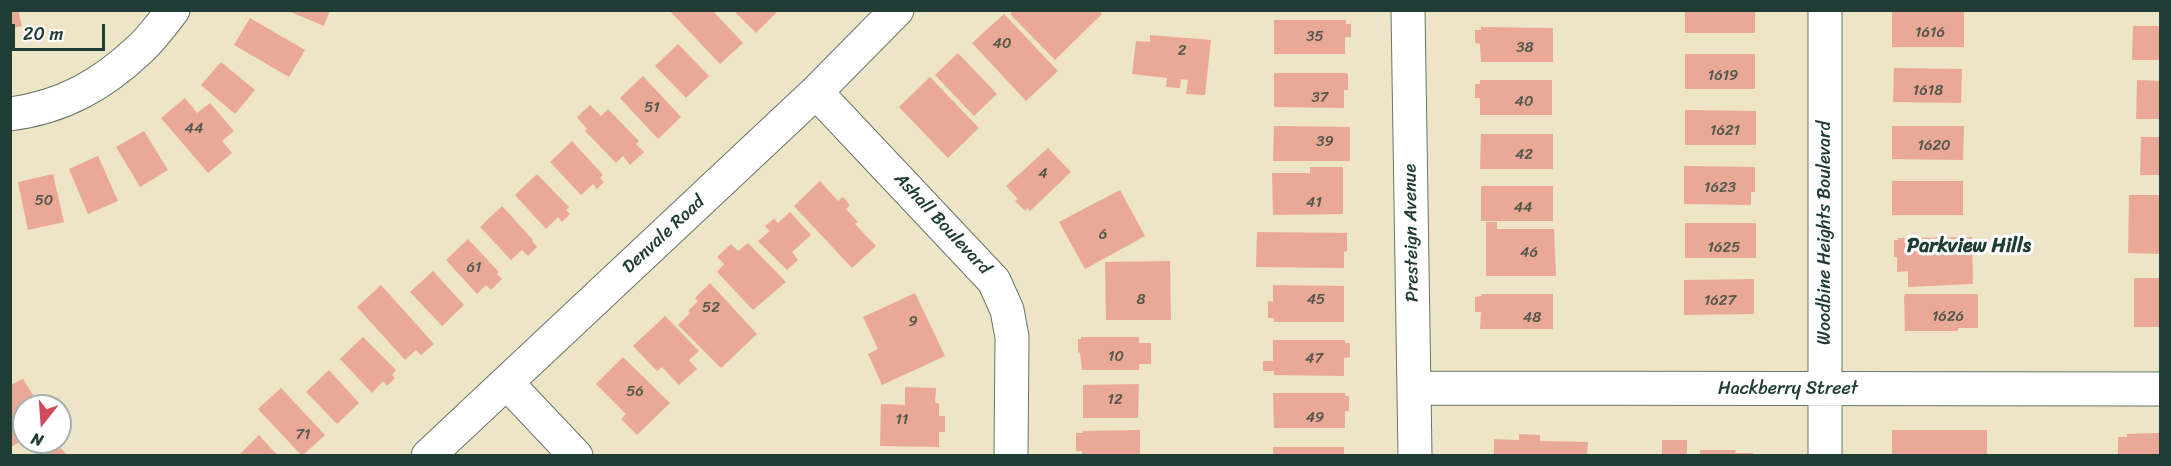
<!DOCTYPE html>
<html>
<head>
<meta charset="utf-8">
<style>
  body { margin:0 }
  #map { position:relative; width:2171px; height:466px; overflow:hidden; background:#eee4c6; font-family:Sriracha,sans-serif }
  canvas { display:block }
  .frame { position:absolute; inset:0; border:12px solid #1f3d34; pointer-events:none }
  .north { position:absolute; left:12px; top:394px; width:60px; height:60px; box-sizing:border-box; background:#fff; border:2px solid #a5b1ae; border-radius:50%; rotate:197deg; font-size:16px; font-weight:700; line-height:24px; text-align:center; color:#1f3d34 }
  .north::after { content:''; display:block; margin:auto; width:21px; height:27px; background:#d1495b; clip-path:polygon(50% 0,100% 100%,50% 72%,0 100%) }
  .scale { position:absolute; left:12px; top:24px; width:93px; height:27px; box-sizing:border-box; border:3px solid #1f3d34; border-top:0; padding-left:8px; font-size:18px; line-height:21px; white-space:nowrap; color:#1f3d34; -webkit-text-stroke:4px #fff; paint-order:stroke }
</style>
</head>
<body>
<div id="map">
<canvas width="2171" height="466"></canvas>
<div class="frame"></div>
<div class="north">N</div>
<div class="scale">20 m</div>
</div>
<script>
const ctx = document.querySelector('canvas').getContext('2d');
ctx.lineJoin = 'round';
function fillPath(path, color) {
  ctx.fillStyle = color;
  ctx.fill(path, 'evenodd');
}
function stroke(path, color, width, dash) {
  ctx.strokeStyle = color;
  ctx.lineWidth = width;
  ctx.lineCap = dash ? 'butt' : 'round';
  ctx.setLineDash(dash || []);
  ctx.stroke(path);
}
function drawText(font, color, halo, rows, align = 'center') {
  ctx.font = font + ' Sriracha,sans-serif';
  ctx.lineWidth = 6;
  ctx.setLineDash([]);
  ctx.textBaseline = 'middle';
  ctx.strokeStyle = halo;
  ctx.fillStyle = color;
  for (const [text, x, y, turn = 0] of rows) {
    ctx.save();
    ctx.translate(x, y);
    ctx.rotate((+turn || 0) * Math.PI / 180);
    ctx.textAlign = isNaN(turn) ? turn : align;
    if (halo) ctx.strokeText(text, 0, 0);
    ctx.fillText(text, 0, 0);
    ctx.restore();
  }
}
fillPath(new Path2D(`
  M10,10H18L22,26L10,29Z
  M286,10H330L324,26Z
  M669,10H712L743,43L720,64Z
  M733,10H779L756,33Z
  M1014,10H1099L1102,14L1055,60L1010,14Z
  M1685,10H1755V33H1685Z
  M1892,12H1964V47H1892Z
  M1004,14L1058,71L1026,101L972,43Z
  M250,18L305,50L289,77L234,45Z
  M1274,20H1346V24H1351V37H1345V54H1274Z
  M2133,26H2160V60H2132Z
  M1481,27L1553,28V62H1481L1480,44L1475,43V30H1481Z
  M1150,35L1211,40L1205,95L1186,94L1188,80L1181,79L1180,88L1166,87L1167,78L1132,74L1136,41L1150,42Z
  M678,44L709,76L686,98L655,66Z
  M958,53L997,94L974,116L935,75Z
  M1685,54H1755V89H1685Z
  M221,62L255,90L235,114L201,85Z
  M1894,68L1962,69L1961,103L1893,102Z
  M1274,73H1346L1348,74V90H1344V108L1274,107Z
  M643,76L681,117L658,139L620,98Z
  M930,77L979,128L948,158L899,107Z
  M1480,80H1552V115H1480V98H1475V84H1480Z
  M2137,80L2160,81V119H2136Z
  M185,98L197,113L210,103L234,131L222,141L232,153L208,173L161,118Z
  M590,105L601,116L608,109L639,141L636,144L644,152L630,165L623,156L616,163L585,131L587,129L577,117Z
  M1685,110L1756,111V145H1685Z
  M1274,126L1350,127V161H1273Z
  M1892,126H1964L1963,160L1892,159Z
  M144,131L168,170L140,187L116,147Z
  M1481,134H1553V169H1480Z
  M2141,137H2160V175H2140Z
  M572,141L603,175L600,178L604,182L597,189L593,184L581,195L550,162Z
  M1048,148L1071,172L1030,211L1027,208L1025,211L1015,201L1018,199L1006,186Z
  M98,156L118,201L88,214L69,169Z
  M1684,166L1755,167V192H1751V205L1684,204Z
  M1310,167H1343V214L1273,215L1272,173H1310Z
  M53,174L64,222L28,230L18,182Z
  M537,174L569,207L566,210L570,214L562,222L558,217L546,229L515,195Z
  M820,181L838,201L843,197L850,205L846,209L858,222L855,224L876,246L852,268L794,206Z
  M1892,181H1963V215H1892Z
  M1481,186H1553V221H1481Z
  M1120,190L1145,236L1085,269L1059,222Z
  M2129,195H2160V254L2128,253Z
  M502,206L533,240L532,241L537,247L528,256L522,250L511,260L480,227Z
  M790,212L811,235L792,252L798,260L787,270L758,241L770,231L765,226L774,219L778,223Z
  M1486,222H1497V229H1554L1556,276H1486Z
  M1685,223H1756V258H1685Z
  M1257,232L1347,233V251L1344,252V268L1256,267Z
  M1972,237L1973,284L1908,287V271L1897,272V257H1894V240H1898V238Z
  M468,239L499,272L497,274L502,279L491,290L486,285L477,294L446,260Z
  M748,243L786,282L753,310L717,272L724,264L717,257L731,244L738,251Z
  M1170,261L1171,320H1106L1105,262Z
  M433,271L464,305L442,326L410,292Z
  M2134,278H2160V327H2134Z
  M1754,279V314L1684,315V280Z
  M710,283L757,334L721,368L678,325L690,313L688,311L698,301L695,298Z
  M381,285L434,344L421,355L416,350L405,360L357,307Z
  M1273,285L1344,286V322H1274V318H1268V301L1273,302Z
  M915,293L945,356L882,385L868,354L878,349L863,317Z
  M1481,294H1553V329H1480L1481,312H1475V297L1482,296Z
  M1906,294H1978V328H1958V331H1905L1904,296Z
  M665,316L699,351L689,360L697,369L679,385L662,367L657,371L633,346Z
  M363,337L396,370L392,375L395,378L387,386L383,381L372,393L340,359Z
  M1081,337H1139V343H1151V364H1139V370H1082L1080,352L1078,353V339H1081Z
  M1273,340H1345V343H1350V357L1344,358V376L1274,375V371H1263V361H1273Z
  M623,357L670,403L637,435L621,419L626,414L596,384Z
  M329,370L359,403L337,424L306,392Z
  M23,379L38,403L33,406H24V439L10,448V385Z
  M1139,384L1138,418H1083V385Z
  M905,387L936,388L935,403H939V416H945V432H939V447L880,446L881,404L905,405Z
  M281,388L325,435L302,456L258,409Z
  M1273,393H1345V396H1349V411H1345V428H1274Z
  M1140,430V456H1082V451H1076V433H1083V431Z
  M1892,430H1987V456H1892Z
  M2153,433H2160V456H2118V437H2127V434Z
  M1519,434L1540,435V441L1588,442L1587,456H1494V439L1519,440Z
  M259,435L278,456H238Z
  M1662,440H1687V456H1662Z
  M48,442H55L68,456H34Z
  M1273,447H1344V456H1273Z
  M1700,450H1736L1735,453H1753V456H1700Z`), '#eaa996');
const minor = new Path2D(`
  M1408,10L1415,456
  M816,92L994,281L1007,310L1012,337L1011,456
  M10,114C63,107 102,85 140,49C152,38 163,23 173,10
  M507,383L576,456
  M1415,388L2160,389
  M428,456L816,92L897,10
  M1825,456V10`);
stroke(minor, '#677767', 35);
stroke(minor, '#fff', 33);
drawText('15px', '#52584c', null, [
  ["1616",1930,33],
  ["35",1315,37],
  ["40",1002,44],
  ["38",1525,48],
  ["2",1182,51],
  ["1619",1723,76],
  ["1618",1928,91],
  ["37",1320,98],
  ["40",1524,102],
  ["51",652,108],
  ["44",194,129],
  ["1621",1725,131],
  ["39",1325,142],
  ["1620",1934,146],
  ["42",1524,155],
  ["4",1043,174],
  ["1623",1720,188],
  ["50",44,201],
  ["41",1314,203],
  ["44",1523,208],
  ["6",1103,235],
  ["1625",1724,248],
  ["46",1529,253],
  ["61",474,268],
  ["8",1141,300],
  ["45",1316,300],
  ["1627",1720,301],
  ["52",711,308],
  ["1626",1948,317],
  ["48",1532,318],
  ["9",913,322],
  ["10",1116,357],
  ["47",1314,359],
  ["56",635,392],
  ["12",1115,400],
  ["49",1315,418],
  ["11",902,420],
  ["71",303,435]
]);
drawText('18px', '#1f3d34', '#fff', [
  ["Ashall Boulevard",942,224,47],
  ["Presteign Avenue",1412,233,-91],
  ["Woodbine Heights Boulevard",1825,233,-90],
  ["Denvale Road",664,235,-43],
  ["Hackberry Street",1788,389]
]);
drawText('bold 20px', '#1f3d34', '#fff', [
  ["Parkview Hills",1969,247]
]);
</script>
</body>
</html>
